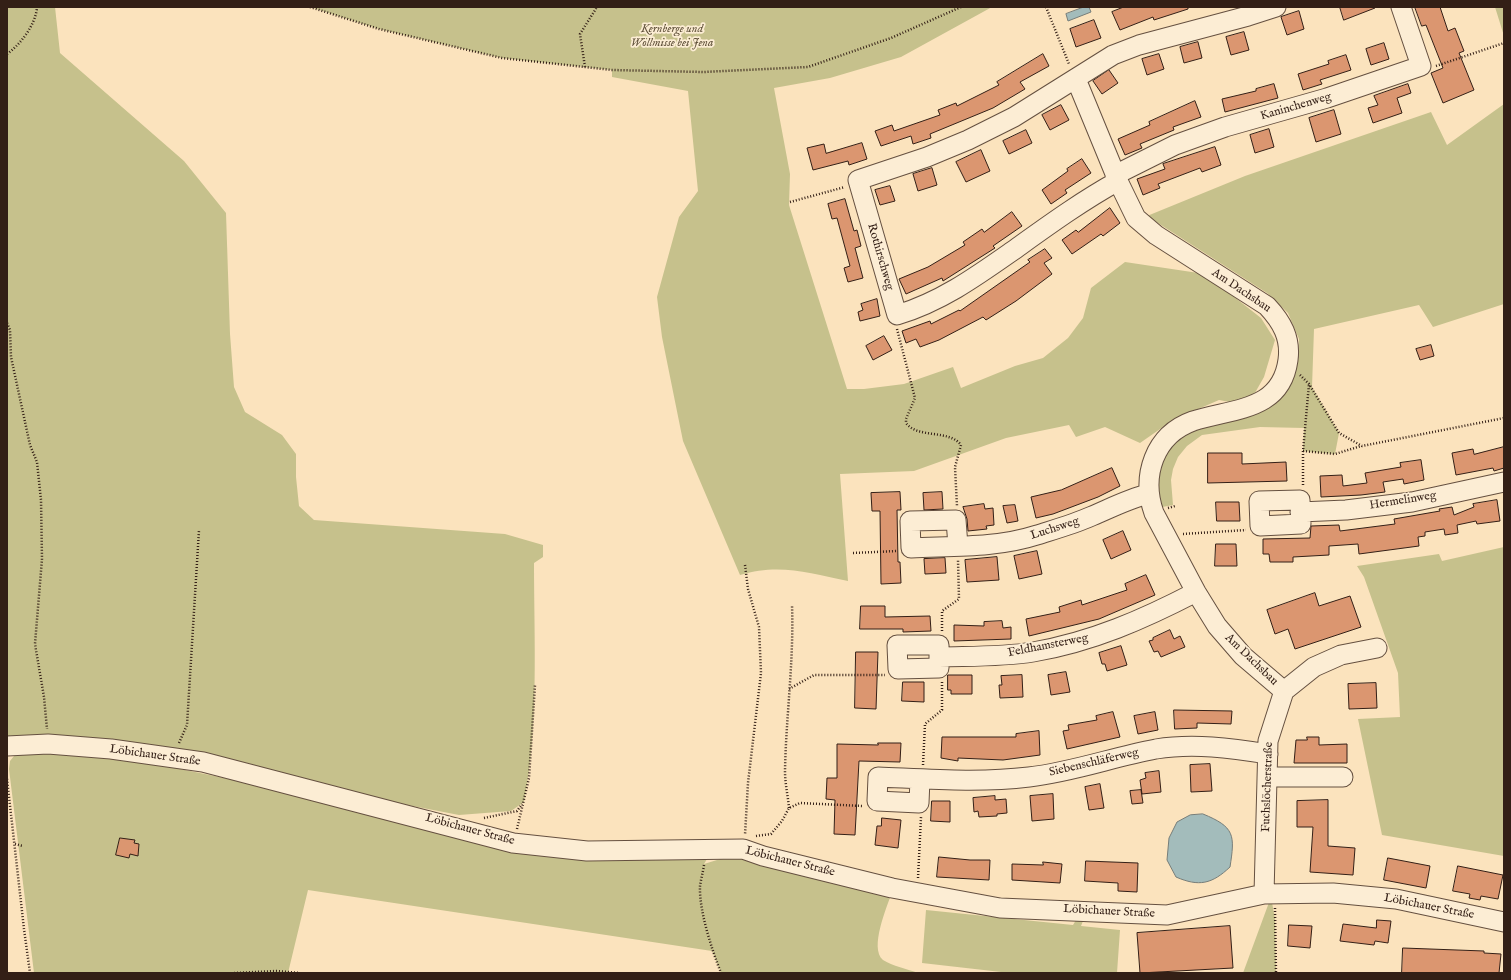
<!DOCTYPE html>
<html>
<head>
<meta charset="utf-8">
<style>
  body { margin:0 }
  #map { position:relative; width:1511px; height:980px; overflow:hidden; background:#fbe3bd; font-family:"IM FELL English",serif }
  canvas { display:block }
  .frame { position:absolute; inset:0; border:8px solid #331f16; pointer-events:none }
</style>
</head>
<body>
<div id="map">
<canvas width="1511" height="980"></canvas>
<div class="frame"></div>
</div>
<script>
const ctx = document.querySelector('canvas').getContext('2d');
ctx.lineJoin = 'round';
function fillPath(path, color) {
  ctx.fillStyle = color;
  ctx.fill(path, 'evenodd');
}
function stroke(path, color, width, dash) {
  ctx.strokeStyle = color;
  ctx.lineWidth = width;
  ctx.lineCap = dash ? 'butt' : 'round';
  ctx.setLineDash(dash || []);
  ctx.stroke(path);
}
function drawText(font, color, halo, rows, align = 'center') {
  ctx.font = font + ' "IM FELL English",serif';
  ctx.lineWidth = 3.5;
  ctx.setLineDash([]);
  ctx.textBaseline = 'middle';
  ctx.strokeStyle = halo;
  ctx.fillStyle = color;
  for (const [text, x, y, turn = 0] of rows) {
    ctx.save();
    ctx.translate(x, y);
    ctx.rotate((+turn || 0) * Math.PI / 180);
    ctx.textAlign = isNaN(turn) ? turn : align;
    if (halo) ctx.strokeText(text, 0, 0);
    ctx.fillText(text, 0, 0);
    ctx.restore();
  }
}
fillPath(new Path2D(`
  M7,7H55L60,53L184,161L226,213L230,334L234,387L245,412L282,435L296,454V477L299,506L314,520L505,534L543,545V557L534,563C534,641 539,725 524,802L511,811L459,815L268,778L513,843L587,851L713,849L704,864L730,856L892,892C887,907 869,948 883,960C892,966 908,969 918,973H721L712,951L308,890L288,973H34L9,769L10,761L18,751H58L111,755L259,785V776C176,755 92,742 7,746Z
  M310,7H992L901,57L830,78L774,88L790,174L789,205L847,389H864L904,384L953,367L961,388L1015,366L1043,358L1068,338L1083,318L1091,288L1125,262L1205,274L1261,318L1275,340L1264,377L1252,398L1240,404L1219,400L1173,420L1140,443L1105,427L1076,437L1069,425L1006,438L914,471L840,474L848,581C809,573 779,563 740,575L683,441L662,337L657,297L679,217L698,191L688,91L612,77V70L502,58L379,29Z
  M1495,7H1504V36Z
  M1504,104V304L1433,327L1419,305L1314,329L1312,387L1339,433L1335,454L1303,451L1304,428L1260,427L1202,435L1187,446L1178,457L1173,469L1171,480L1173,505L1157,508L1159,461L1175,439L1289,379L1298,363L1299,339L1288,313L1267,293L1147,216L1245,176L1431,112L1447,145Z
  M1504,547V856L1382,835L1358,719L1400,717L1398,673L1364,577L1357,566L1439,554L1442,561Z
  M1271,897L1275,919L1276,973H1243Z
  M926,910L1073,925L1076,920L1083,921L1081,926L1120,930L1117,973H1010L922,963Z`), '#c6c18c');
const water = new Path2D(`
  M1084,7H1089L1091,12L1068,21L1066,14Z
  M1203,814C1235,827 1235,835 1230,867C1212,884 1199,887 1176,877L1167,860L1169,838L1177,822L1190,815Z`);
fillPath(water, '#a3bcbb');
stroke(water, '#767d79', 1);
const building = new Path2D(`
  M1124,7H1188V9L1154,20L1153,17L1120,30L1112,12Z
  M1340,7H1375V8L1344,20Z
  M1415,7H1440L1448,31L1455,28L1464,51L1459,53L1474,90L1443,103L1431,73L1443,68L1426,25L1422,26Z
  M1299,11L1304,29L1287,35L1281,17Z
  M1094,20L1101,38L1076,47L1070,29Z
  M1244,32L1249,50L1231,55L1226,37Z
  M1198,42L1202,58L1184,63L1180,47Z
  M1384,43L1389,59L1371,65L1366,49Z
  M1043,54L1049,66L1020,82L1025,89L993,108L930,134L931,138L913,144L911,136L881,146L875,131L892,125L894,131L940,115L938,110L956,103L957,106L999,85L997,82Z
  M1159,54L1164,69L1147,75L1142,59Z
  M1346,55L1351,70L1320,80L1322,84L1303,90L1298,74L1329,64L1328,61Z
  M1109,70L1118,83L1102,94L1093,81Z
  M1274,84L1278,98L1225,112L1222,99L1256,91V89Z
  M1408,84L1411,93L1397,98L1402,113L1373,123L1368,108L1378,105L1374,96Z
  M1195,101L1201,117L1173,127L1174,130L1140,144L1142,148L1125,155L1118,139L1150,125L1149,122Z
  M1061,105L1069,120L1050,130L1042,115Z
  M1334,110L1341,134L1316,142L1309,118Z
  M1269,129L1274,147L1255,153L1250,135Z
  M1026,130L1032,143L1009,154L1003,141Z
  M862,143L867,159L849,165L848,161L813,170L807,148L824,144L826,153Z
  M1215,147L1221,165L1202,172L1200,168L1158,184L1160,188L1143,195L1137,179L1165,169L1163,164Z
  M981,150L990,171L966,182L956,162Z
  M1082,159L1091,173L1065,190L1067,193L1051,204L1042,190L1068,171L1067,169Z
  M932,168L937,185L918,191L913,174Z
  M890,186L895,201L880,205L875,190Z
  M845,199L854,231L857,230L861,246L855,248L863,278L848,282L844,268L850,266L837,218L832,219L828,204Z
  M1110,208L1120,223L1103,236L1101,234L1072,254L1062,240L1076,230L1078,232Z
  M1012,212L1022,226L993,246L995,248L943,281L942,278L906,294L899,279L928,267L965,245L963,242L982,229L984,232Z
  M1045,249L1052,258L1044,263L1052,274L1016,301L986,320L983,317L939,340L920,347L916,339L906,343L902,331L930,321L931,324L959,310L960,311L1030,262L1028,260Z
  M877,299L880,316L860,321L858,312L863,310L861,304Z
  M884,336L892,350L873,360L866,346Z
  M1431,345L1434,356L1420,360L1416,349Z
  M1504,447V468L1494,471L1493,468L1456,475L1452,453L1473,449L1474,454Z
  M1208,453H1242V464L1286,462L1287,481L1208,483Z
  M1421,460L1424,480L1404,484L1403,479L1383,482L1385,492L1361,495L1321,497L1320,476L1342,475L1343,486L1367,483L1365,473L1401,467L1400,463Z
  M1112,468L1120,486L1098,497L1053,514L1036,518L1031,497L1061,490Z
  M900,492L901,510H897L898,562H900L901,583L881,584L880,511H872L871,493Z
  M942,492L943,509L924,510L923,493Z
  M1497,500L1500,521L1477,524L1476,521L1457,525L1458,533L1445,535L1444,529L1425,532V536L1418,537L1419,546L1359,554L1358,544L1329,546V555L1293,557V562H1270L1269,554H1263V539L1310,538L1311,526L1339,525L1340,531L1395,524L1394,519L1440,511L1439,509L1452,507L1454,515L1474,507L1473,504Z
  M1216,502H1239L1240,521H1217Z
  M984,504L985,509L993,508L994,525L986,526L987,529L968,531L967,519L963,507Z
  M1015,505L1018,521L1007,523L1003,506Z
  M1123,531L1131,550L1111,559L1103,540Z
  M1216,544H1236L1237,566H1215Z
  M1037,551L1042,574L1019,579L1014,556Z
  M997,557L999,580L967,582L965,560Z
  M945,558L946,573L925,574L924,559Z
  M1146,575L1155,595L1099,619L1029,636L1026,619L1060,612L1059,607L1081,600L1082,605L1127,590L1125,584Z
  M1315,593L1319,606L1350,596L1361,627L1295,649L1288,629L1275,634L1267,610Z
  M861,606H885V617L930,616L931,631L903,632V629H860Z
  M1002,621L1003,628L1011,627V639L954,641V625L984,626V622Z
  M1170,630L1174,639L1180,636L1185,647L1161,657L1158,651L1154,652L1149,641L1153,640V638Z
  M1121,646L1127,665L1107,671L1105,664H1102L1099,653Z
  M856,652H878L876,709L855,708Z
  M1066,672L1070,692L1051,695L1048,675Z
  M948,675H972V694H951V690H948Z
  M1022,675L1023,697L1000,698L999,685H1002L1001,676Z
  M903,682H924V702L902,701Z
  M1376,683L1377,708L1349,709L1348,684Z
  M1174,710L1232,711L1231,724L1197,723V728L1175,729Z
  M1113,712L1120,737L1067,749L1063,731L1069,730L1068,725L1097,720L1096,716Z
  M1155,712L1158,730L1138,734L1134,716Z
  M1039,731L1040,755L1003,760L958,758V761L941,758L942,737H1016V734Z
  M1307,737H1319V745L1347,744V763H1294L1296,740H1307Z
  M878,743H901L900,762L859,761L855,835L834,834L835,800L826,799L827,778H837V744L878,745Z
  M1210,764L1212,791L1191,792L1190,765Z
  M1159,771L1161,792L1142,794L1140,780L1146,778L1145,773Z
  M1100,784L1104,808L1089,810L1085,787Z
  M1141,790L1143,803L1132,804L1130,791Z
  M1053,794L1054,819L1032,821L1030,796Z
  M995,796V800L1006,799L1007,813L997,814V816L979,817L978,811L974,812L973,798Z
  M1328,800V846L1355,848L1353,875L1310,872L1313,827H1297V801Z
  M932,801H950V822L931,821Z
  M882,818L901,820L898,848L875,845L877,826H881Z
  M120,838L135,840L134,843L139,844L138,856L130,854L129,858L116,855Z
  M939,857L970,860H990L989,880L937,877Z
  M1388,858L1430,866L1426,888L1384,880Z
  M1086,861L1138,863L1137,892L1118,891V883L1085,881Z
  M1043,862L1062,864L1060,883L1012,880V864L1043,865Z
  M1458,866L1503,875L1498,899L1481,896L1480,900L1469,898L1470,894L1453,891Z
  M1377,920L1391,921L1388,943L1375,941L1374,945L1340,941L1343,924L1376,928Z
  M1289,925L1312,926L1310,948L1288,946Z
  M1230,926L1233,968L1140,973L1137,933Z
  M1403,948L1484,951V953L1501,954L1499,973H1402Z`);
fillPath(building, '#db9670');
stroke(building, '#331f16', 1);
const minor = new Path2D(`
  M1076,79L1118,181L1136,218L1156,235L1267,306C1282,322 1291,338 1288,360C1281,412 1232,408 1193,421C1154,435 1141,476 1154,513L1196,592L1217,626L1243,656L1284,691
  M1115,175L1175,145L1225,127L1327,98L1421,66L1401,7
  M1118,181C1080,202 1046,227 1011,252C974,278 940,302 897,315L858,180L927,157L968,140L1014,117L1113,55L1139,45L1248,16L1276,7
  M1300,500L1301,524L1260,526L1259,501Z
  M1300,512L1346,510L1412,502L1504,482
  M958,546L956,520L910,521L911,548C953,546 997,548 1037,535C1056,529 1074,524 1092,516C1111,508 1128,499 1148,494
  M939,657V645H897L898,669L939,668V657C971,656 1002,657 1033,652C1092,642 1144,619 1196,592
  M7,746L48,744L111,749L203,762L513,843L587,851L743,849L763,856L892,888L1000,908L1167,915L1264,894L1333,893L1396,899L1504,922
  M1267,777H1343
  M920,779L919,803L877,801L878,777C928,779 979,783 1029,777C1073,772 1113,757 1156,749C1193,743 1231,748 1268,754
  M1264,894L1268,741L1284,691L1314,667L1341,655L1377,648`);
stroke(minor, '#655040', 21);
stroke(new Path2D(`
  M310,7L379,29L502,58L612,70L703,72L808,67L891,38L961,7
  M1046,7L1069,64
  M7,54C21,44 36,24 37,7
  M1436,66L1504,43
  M585,67L580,34L597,7
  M790,202L845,187
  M7,323L10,330L11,357L30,445L37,462L41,500L42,559L35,644L44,697L47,729
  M897,329L915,398L906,419V423C918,439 949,429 961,445L955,467L957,506
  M1300,375L1309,384L1339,433L1362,446L1504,418
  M1303,451L1335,454L1361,446
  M1303,485V451L1309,384
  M1168,508L1175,506
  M1183,534L1246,530
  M853,553L897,551
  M745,565L748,589L759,627L761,673L748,783L745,835
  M942,631V611L959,599L958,560
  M789,689L814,675H885
  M179,743L187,725L199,530
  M923,765L925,724L942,710V682
  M7,779L24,929L30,973
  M789,808C788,796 785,784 785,771C786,716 794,661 792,605
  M484,818L517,811L522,804
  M517,829L529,778L535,685
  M756,836L771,834L782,821L789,808L800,803L862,806
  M15,844L23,846
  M704,865C703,872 701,879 700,886C699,911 712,950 721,973
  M918,878L921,817
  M1275,908L1276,973
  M234,973L276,971L300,973`), '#331f16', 2.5, [1, 2]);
stroke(minor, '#fcedd4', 19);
drawText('italic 12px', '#5f5039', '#fcedd4', [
  ["Kernberge und",672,30],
  ["Wöllmisse bei Jena",672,44]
]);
drawText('12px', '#331f16', '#fcedd4', [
  ["Kaninchenweg",1296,107,-16],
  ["Rothirschweg",880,257,74],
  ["Am Dachsbau",1241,291,34],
  ["Hermelinweg",1403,501,-9],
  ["Luchsweg",1055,529,-18],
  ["Feldhamsterweg",1048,646,-11],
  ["Am Dachsbau",1251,660,44],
  ["Löbichauer Straße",155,756,8],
  ["Siebenschläferweg",1094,763,-13],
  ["Fuchslöcherstraße",1268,787,-88],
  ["Löbichauer Straße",470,830,15],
  ["Löbichauer Straße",790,862,14],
  ["Löbichauer Straße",1429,907,11],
  ["Löbichauer Straße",1109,912,3]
]);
</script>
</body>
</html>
